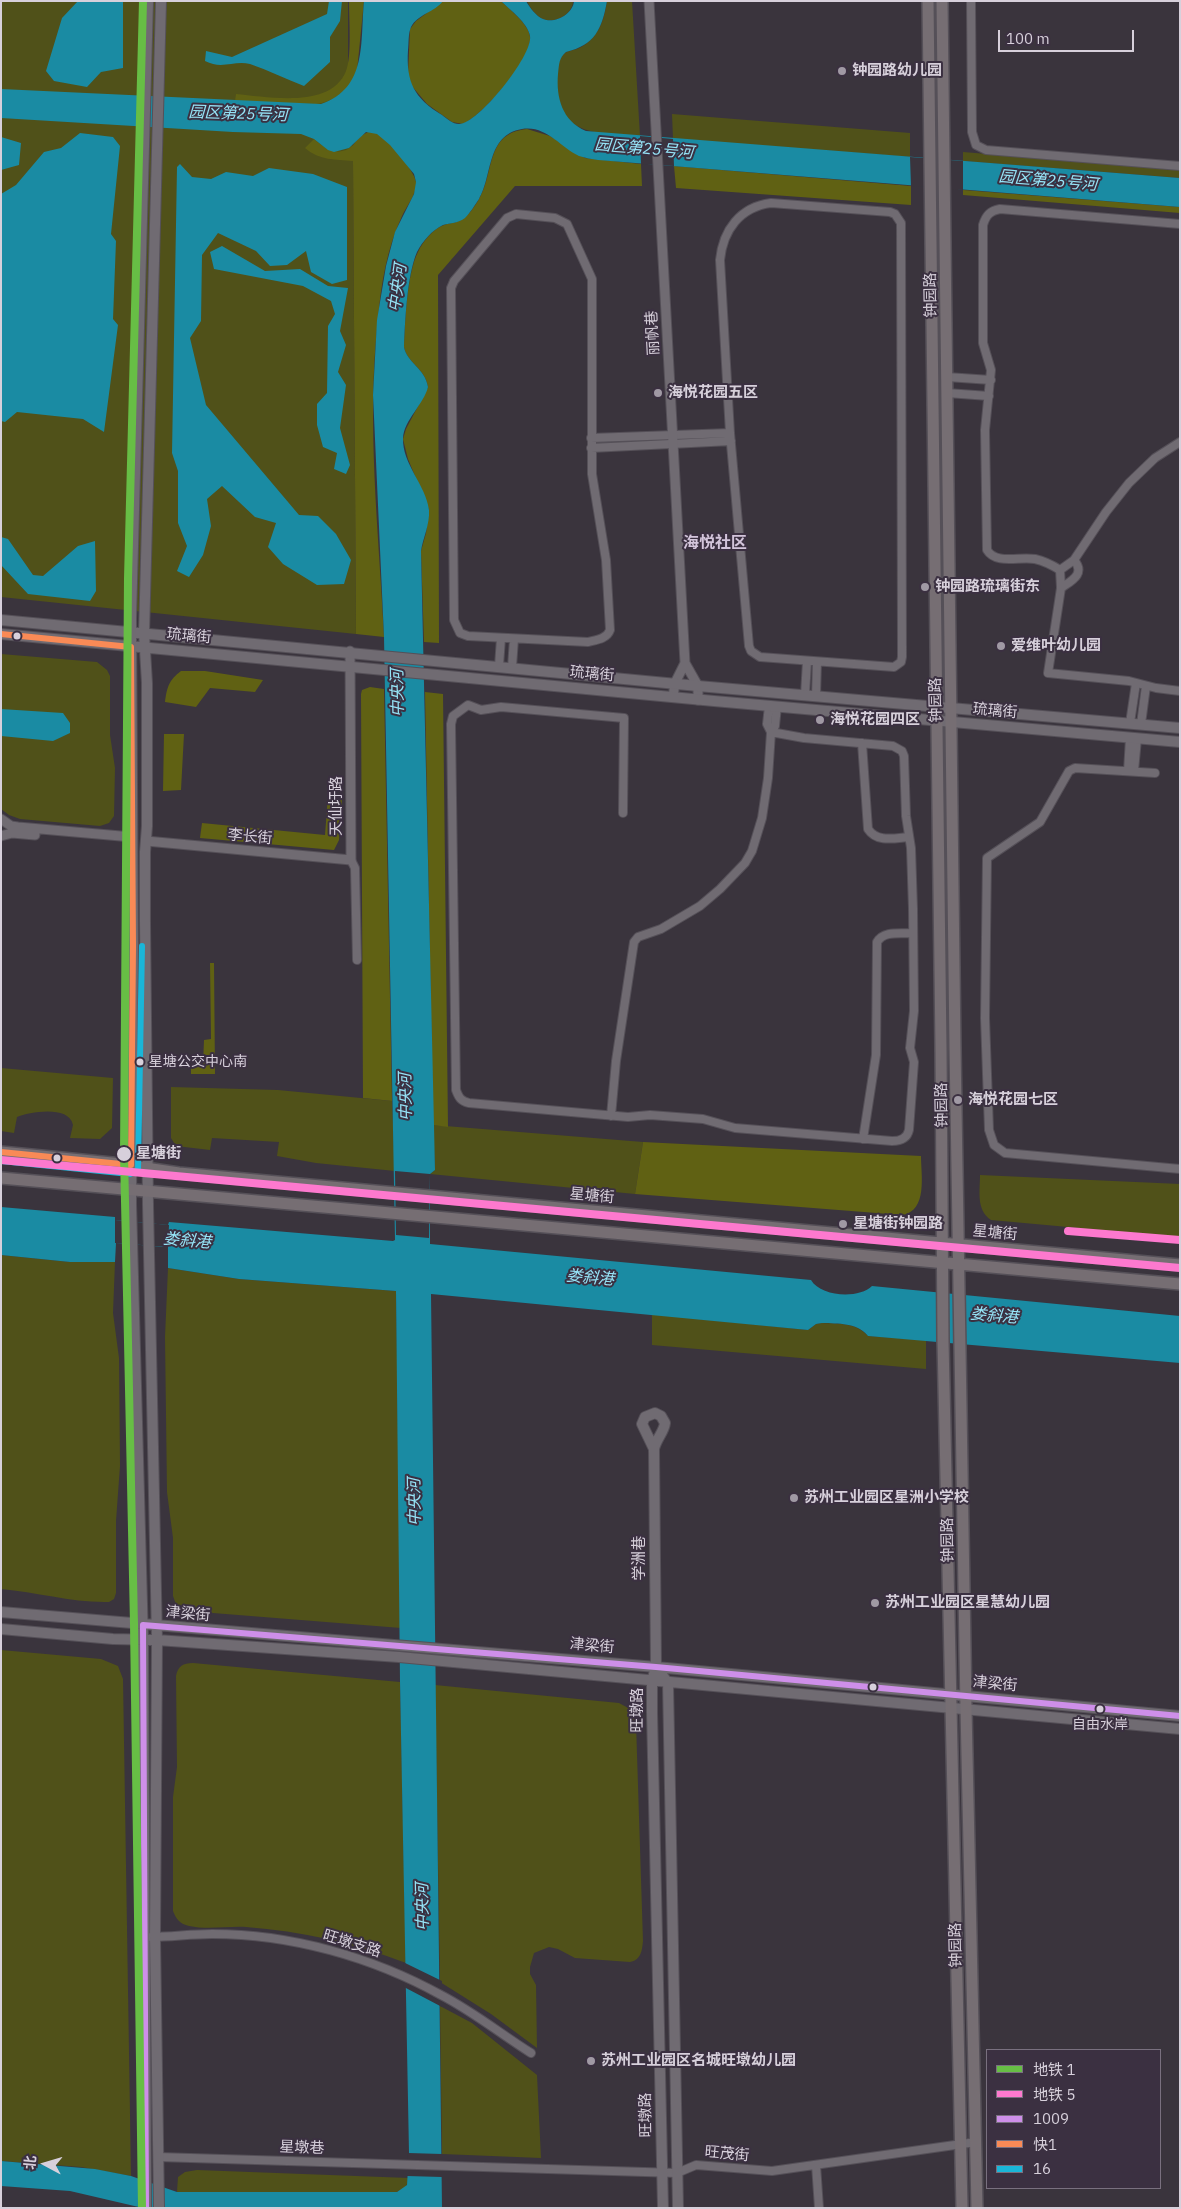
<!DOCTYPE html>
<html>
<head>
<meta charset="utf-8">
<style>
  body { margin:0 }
  #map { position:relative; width:1181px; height:2209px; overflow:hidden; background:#3a343d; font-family:"IBM Plex Sans","Noto Sans SC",sans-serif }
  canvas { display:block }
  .frame { position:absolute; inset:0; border:2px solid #d7d0db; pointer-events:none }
  .legend { position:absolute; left:986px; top:2049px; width:175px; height:140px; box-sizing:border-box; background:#3b3041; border:1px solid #79707f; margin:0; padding:6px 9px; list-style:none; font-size:15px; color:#d7d0db }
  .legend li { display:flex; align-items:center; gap:10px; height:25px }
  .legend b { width:25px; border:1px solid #79707f }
  .north { position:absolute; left:20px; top:2139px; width:50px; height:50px; -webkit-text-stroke:4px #3b3041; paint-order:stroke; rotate:276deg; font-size:14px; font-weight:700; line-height:20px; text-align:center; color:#d7d0db }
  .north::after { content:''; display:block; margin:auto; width:18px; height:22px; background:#d7d0db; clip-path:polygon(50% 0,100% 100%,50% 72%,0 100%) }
  .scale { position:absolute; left:998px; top:30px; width:136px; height:22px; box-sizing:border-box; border:2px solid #d7d0db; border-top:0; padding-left:6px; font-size:15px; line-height:18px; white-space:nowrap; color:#d7d0db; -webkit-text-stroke:4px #3b3041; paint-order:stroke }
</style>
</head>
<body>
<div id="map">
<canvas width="1181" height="2209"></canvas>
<div class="frame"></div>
<ul class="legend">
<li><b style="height:6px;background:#67be45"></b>地铁 1</li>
<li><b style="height:6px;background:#fd79ce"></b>地铁 5</li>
<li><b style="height:6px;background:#ce8fe9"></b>1009</li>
<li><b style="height:6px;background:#f98a56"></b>快1</li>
<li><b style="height:6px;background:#1ab6d8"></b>16</li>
</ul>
<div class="north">北</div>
<div class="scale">100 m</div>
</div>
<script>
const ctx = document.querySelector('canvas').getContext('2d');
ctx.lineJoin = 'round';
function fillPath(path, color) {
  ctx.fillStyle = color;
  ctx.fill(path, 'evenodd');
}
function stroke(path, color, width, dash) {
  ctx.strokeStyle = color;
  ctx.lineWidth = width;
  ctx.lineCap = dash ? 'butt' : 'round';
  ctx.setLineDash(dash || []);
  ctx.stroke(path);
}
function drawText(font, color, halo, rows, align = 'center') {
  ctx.font = font + ' "IBM Plex Sans","Noto Sans SC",sans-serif';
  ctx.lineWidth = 4;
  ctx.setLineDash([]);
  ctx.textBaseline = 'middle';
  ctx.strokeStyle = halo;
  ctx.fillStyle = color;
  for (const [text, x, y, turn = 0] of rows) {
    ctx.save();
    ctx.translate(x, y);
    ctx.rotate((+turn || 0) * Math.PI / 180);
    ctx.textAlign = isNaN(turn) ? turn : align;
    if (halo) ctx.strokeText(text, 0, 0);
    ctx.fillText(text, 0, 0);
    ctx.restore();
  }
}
fillPath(new Path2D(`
  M1,1H348V64L353,160L356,634L1,597Z
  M527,1H573C573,14 555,24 543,19C536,16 530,8 527,1Z
  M607,1H632L640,136C603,133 558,138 557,86C557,77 556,63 562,56C566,50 573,51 579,48C598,39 604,21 607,1Z
  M672,114L910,133V157L673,139Z
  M963,152L1180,170V178L963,161Z
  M1,654L97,662L107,670L110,676V735L115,768L114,816L109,823L100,826L20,819L9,815L1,809Z
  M1,1068L113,1078L112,1128L100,1139L70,1138L73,1125C69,1105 30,1112 17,1117L14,1133L1,1131Z
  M171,1087L278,1090L392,1101L395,1171L316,1163L277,1156L279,1142L212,1138L210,1150L176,1146L171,1138Z
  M433,1125L643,1142L635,1194L430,1174L435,1170Z
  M980,1175L1180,1184V1243L1117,1238L1079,1228L991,1220C976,1210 980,1191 980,1175Z
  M1,1255L70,1262H115L113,1313L119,1358L120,1466L116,1521V1593L114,1599L109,1602C73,1603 37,1592 1,1589Z
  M168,1268L239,1279L396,1291L401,1628L188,1611L177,1607L173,1596V1538L167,1492L165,1337Z
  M652,1314L808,1330L816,1324L822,1323C838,1324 856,1322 868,1336L926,1340V1369L652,1345Z
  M1,1650L101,1659L118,1666L123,1679L131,2176L81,2167L1,2161Z
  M193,1663L400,1682L406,1963C355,1943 301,1931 246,1927C228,1926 207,1930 189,1926C180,1924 176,1919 173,1911V1797L177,1767L176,1676C178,1666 183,1663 193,1663Z
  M435,1685L619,1703L630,1709L636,1723L643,1941C642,1951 641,1960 630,1962L575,1958L558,1949L549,1947L534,1953L530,1967V1974L536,1985L537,2048L491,2014L440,1982Z
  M440,2006L472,2023L537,2075L541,2158L442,2154Z
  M197,2170L409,2178L406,2187L397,2192H177L178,2177L185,2172Z`), '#505119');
fillPath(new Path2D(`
  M349,1H364L357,71C351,89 334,102 316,104L235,101L236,94C269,97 331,109 346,71C352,56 349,19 349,1Z
  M443,1H501C510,10 529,24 530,37C533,59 482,116 463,124L452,122L427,104L411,85L408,74L410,29L416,21Z
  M527,129L550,136L585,158L641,164L642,186H515L438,275L439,643L424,642L421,551L426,533L429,510L408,459L403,439L406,429L428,387C425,368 407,363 404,347C405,322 407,273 418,252C423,241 433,229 444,225C450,223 457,223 462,219C469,215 475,206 479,199C495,172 485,133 527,129Z
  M368,132C369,132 375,132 376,133C386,136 415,171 416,182C417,194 407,205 402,216C387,248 381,284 378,319C366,423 379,533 384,637L356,634L353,161C335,159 320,161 305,148L314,139C326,149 340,158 353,145C358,139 361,135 368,132Z
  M674,166L911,186V205L676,188Z
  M963,190L1180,207V213L963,195Z
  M181,671H205L263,680L255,692L210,688L196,707L165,702C167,687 169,680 181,671Z
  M370,687L384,689L392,1101L363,1098L361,694L362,690Z
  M425,692L443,694L448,1127L433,1125Z
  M164,734H184L181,790L163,791Z
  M328,796L342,799L339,840L334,850L200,838L202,823L325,835Z
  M210,963H214L215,1074H191V1065H203L204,1040L211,1039Z
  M643,1142L921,1156C921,1175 928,1211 902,1215L635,1194Z`), '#606113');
fillPath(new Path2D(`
  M78,1H123V68L101,72L87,87L54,81L46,71L62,18Z
  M329,1H342L340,21L330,37V62L304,86C286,79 268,70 250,64C234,60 222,70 205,61L206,51L232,57L327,14Z
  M364,1H443C435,12 418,14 411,27C408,34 409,42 408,50C406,82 414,98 442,115C447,119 453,124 459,124C477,125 533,56 530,36C528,23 510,10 501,1H526C530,8 536,16 543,19C555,24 573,14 574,1H607C602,29 595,45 566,52C559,58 559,64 558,74C556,97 562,121 586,131L1180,178V207L598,160C592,159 585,158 579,156C560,147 546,125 522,129C486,135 493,176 479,199C475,205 470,213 465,218C458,223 451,223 443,225C432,230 422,242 417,252C407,275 405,322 404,347C407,363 425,368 428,387C424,404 404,420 403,438C402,464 426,485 429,510C430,524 423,538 421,551L435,1170L430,1174V1244L811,1280C821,1297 859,1299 872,1286L1180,1316V1363L868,1336C857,1322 838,1324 822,1323L816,1324L808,1330L431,1294L442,2208H143L70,2191L1,2186V2161L95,2169L131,2176L177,2192H397L407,2185L409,2153L400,1682L396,1291L239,1279L168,1268V1247H165L116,1243L115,1262H70L1,1255V1207L115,1217V1220L168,1225L169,1222L393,1241L395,1240L384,637L373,395L377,320L386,266L395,232L414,194L416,182L414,174L390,145L377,134L366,132L349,148L334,152L328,150L314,139L301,134L233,132L1,118V89L321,104C368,88 360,42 364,1Z
  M80,133L113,137L120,146L111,234L116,241L113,319L118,325L104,432L83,419L17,412L5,422L1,421V194L16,185L44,152L61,148Z
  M1,137L21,143L19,165L1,170Z
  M180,164L192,177L211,179L226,172L253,176L269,168L313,174L347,187V280L332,284L311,272L306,251L287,265L270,266L256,251L218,233L202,255L201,321L190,338L206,405L299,515L318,516L336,534L351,560L344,584L317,585L283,564L268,547L276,523L255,517L222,486L207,499L211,526L203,555L189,577L177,571L187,546L178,523V471L172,453L177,167Z
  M222,246L265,271L300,269L328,286L348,288L340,331L346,345L338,372L346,385L340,428L350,465L346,474L334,469L337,453L323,447L317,425V404L327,393L328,326L335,314L331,301L303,286L214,269L210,252Z
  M1,537L8,539L33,575L43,576L78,546L95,541L96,591L90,601L28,594L1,565Z
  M1,709L63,713L70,723V733L53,741L1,736Z`), '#1a8ba3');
fillPath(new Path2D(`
  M640,136L673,139L674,166L641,164Z
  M910,157L963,161V190L911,186Z
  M395,1171L430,1174L429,1238L396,1235Z
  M115,1220L169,1225L168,1247L115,1243Z
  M403,1962L442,1981V2007L404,1987Z
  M408,2153L442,2154V2177L407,2176Z`), '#3a343d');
const minor = new Path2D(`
  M971,1L972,132L976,145L986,150L1180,166
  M771,203L890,212L895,214L901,223L902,657L901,662L894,667L760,657L751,651L749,646L730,433L720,260C723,230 740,207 771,203Z
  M516,214L555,218L567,224L592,279V474L606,560L610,630C607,639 596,640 588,642L468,636L460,633L454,620L451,288L454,281L507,218Z
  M947,377L991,380
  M947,393L989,396
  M591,438L730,433
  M1180,442L1155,458L1129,483L1106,512L1074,560L1060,570L1061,588L1048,673L1129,681L1156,688L1180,691
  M591,448L731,441
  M1060,570C1052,565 1044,561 1035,559C1020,556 996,565 987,550L985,430L991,370L983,343V225C986,215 990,211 1000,209L1180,224
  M1061,588C1071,581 1086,574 1074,560
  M499,666L501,638
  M512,667L514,639
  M805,695L807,661
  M816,696L817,662
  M769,706L767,724L771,732
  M1130,723L1136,683
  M1141,724L1146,686
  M862,743L868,829C877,843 895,838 909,837
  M1128,771L1130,738
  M1134,771L1137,739
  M1155,773L1075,768L1069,771L1040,822L987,858L985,1018L989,1130L994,1145L1005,1153L1180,1169
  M623,813L624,718L501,707L481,710L468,705L453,716L451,724L456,1090C459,1098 461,1101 469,1103L628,1117L650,1115L703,1119L735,1128L892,1141C900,1141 907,1139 909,1130L914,1062L910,1048L914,1011L913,909L911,848L906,816L904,756L902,751L893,746L804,738L771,732
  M351,860L355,868L357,960
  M611,1116L616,1061L634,942L638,937L661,929L700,906L720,889L745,863L752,851L762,818L768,778L771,732L775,726L777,706
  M863,1139L876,1055L877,942C884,930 901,934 913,933
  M151,1937C171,1937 191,1934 212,1934C291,1934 372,1957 441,1995C472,2011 501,2034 531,2053
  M158,2157L677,2173L696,2165L772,2171L976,2142
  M816,2165L819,2208`);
const tertiary = new Path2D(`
  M649,1L685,663L698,686V700
  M673,697L675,683L685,663
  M1,819L11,826L18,827L132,837
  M1,836L12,833L35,835
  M146,841L351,860L350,651`);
const secondary = new Path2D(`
  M1,620L698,686L1180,728
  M1,634L714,701L1180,742
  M654,1449L642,1424L645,1417L655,1413L661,1416L665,1423C664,1432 656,1439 654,1449L656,1667L652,1681V1712L663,2208
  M1,1612L656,1667L1180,1716
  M1,1629L113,1639L157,1640L399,1657L1180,1729
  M656,1667L668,1683L678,2208
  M146,2208L143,1640L131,1204L133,946L131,619L148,1
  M159,2208L155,1937L157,1640L148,1205L145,922V852L147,826V683L144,634L161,1`);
const primary = new Path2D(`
  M928,1L941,1048L943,1341L962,2208
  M942,1L955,1048L966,1709L977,2208
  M1,1152L112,1163L179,1173L1180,1265
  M1,1178L1180,1284`);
stroke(minor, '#555058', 10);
stroke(tertiary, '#555058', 11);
stroke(secondary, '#555058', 12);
stroke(primary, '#555058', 14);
stroke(minor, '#706b72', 8);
stroke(tertiary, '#706b72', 9);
stroke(secondary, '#706b72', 10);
stroke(primary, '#766e73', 11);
stroke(new Path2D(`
  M146,2208L143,1625L656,1667L1180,1716`), '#ce8fe9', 6);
stroke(new Path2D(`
  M1,634L131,647L133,946L131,1165L1,1152`), '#f98a56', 6);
stroke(new Path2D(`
  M1,1161L130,1174L138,1170L142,946`), '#1ab6d8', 6);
stroke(new Path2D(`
  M142,2208L134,1624L124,1154L128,578L143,1`), '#67be45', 8);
stroke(new Path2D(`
  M1,1160L1180,1268
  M1068,1231L1180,1240`), '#fd79ce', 8);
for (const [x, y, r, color] of [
  [842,71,5,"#a099a4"],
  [658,393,5,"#a099a4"],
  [925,587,5,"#a099a4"],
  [17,636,4.5,"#d7d0db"],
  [1001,646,5,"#a099a4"],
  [820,720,5,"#a099a4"],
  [140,1062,4.5,"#d7d0db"],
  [958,1100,5,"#a099a4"],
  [124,1154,8,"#d7d0db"],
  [57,1158,4.5,"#d7d0db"],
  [843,1224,5,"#a099a4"],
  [794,1498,5,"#a099a4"],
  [875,1603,5,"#a099a4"],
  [873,1687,4.5,"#d7d0db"],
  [1100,1709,4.5,"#d7d0db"],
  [591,2061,5,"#a099a4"]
]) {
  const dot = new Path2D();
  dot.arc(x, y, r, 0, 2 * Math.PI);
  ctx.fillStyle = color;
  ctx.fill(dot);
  stroke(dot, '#3b3041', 2);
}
drawText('14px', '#d7d0db', '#3b3041', [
  ["星塘公交中心南",149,1062],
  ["自由水岸",1100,1725,"center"]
], 'left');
drawText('bold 15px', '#d7d0db', '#3b3041', [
  ["钟园路幼儿园",852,71],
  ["海悦花园五区",668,393],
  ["钟园路琉璃街东",935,587],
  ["爱维叶幼儿园",1011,646],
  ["海悦花园四区",830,720],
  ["海悦花园七区",968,1100],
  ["星塘街钟园路",853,1224],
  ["苏州工业园区星洲小学校",804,1498],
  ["苏州工业园区星慧幼儿园",885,1603],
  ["苏州工业园区名城旺墩幼儿园",601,2061]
], 'left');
drawText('15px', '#d7d0db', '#3b3041', [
  ["钟园路",931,295,-91],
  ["丽帆巷",653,333,-93],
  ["琉璃街",189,636,5],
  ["琉璃街",592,674,5],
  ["钟园路",936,700,-91],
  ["琉璃街",995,711,5],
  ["天仙圩路",337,806,-90],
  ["李长街",250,837,5],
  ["钟园路",942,1105,-91],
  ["星塘街",592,1196,5],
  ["星塘街",995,1233,5],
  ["钟园路",948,1540,-91],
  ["学洲巷",640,1558,-90],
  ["津梁街",188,1614,5],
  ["津梁街",592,1646,5],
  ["津梁街",995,1684,5],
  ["旺墩路",638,1710,-90],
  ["旺墩支路",352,1944,17],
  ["钟园路",956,1945,-91],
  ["旺墩路",646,2115,-91],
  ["星墩巷",302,2148,2],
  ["旺茂街",727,2154,5]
]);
drawText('bold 15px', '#d7d0db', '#3b3041', [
  ["星塘街",136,1154]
], 'left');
drawText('italic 16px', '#96e4f7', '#3b3041', [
  ["园区第25号河",238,114,2],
  ["园区第25号河",644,149,5],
  ["园区第25号河",1048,181,5],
  ["中央河",398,288,-82],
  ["中央河",398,693,-91],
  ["中央河",406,1097,-91],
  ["娄斜港",187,1241,5],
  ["娄斜港",590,1278,5],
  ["娄斜港",994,1316,5],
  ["中央河",415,1502,-91],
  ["中央河",423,1907,-91]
]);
drawText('bold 16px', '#d3c5db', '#3b3041', [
  ["海悦社区",715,543]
]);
</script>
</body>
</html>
